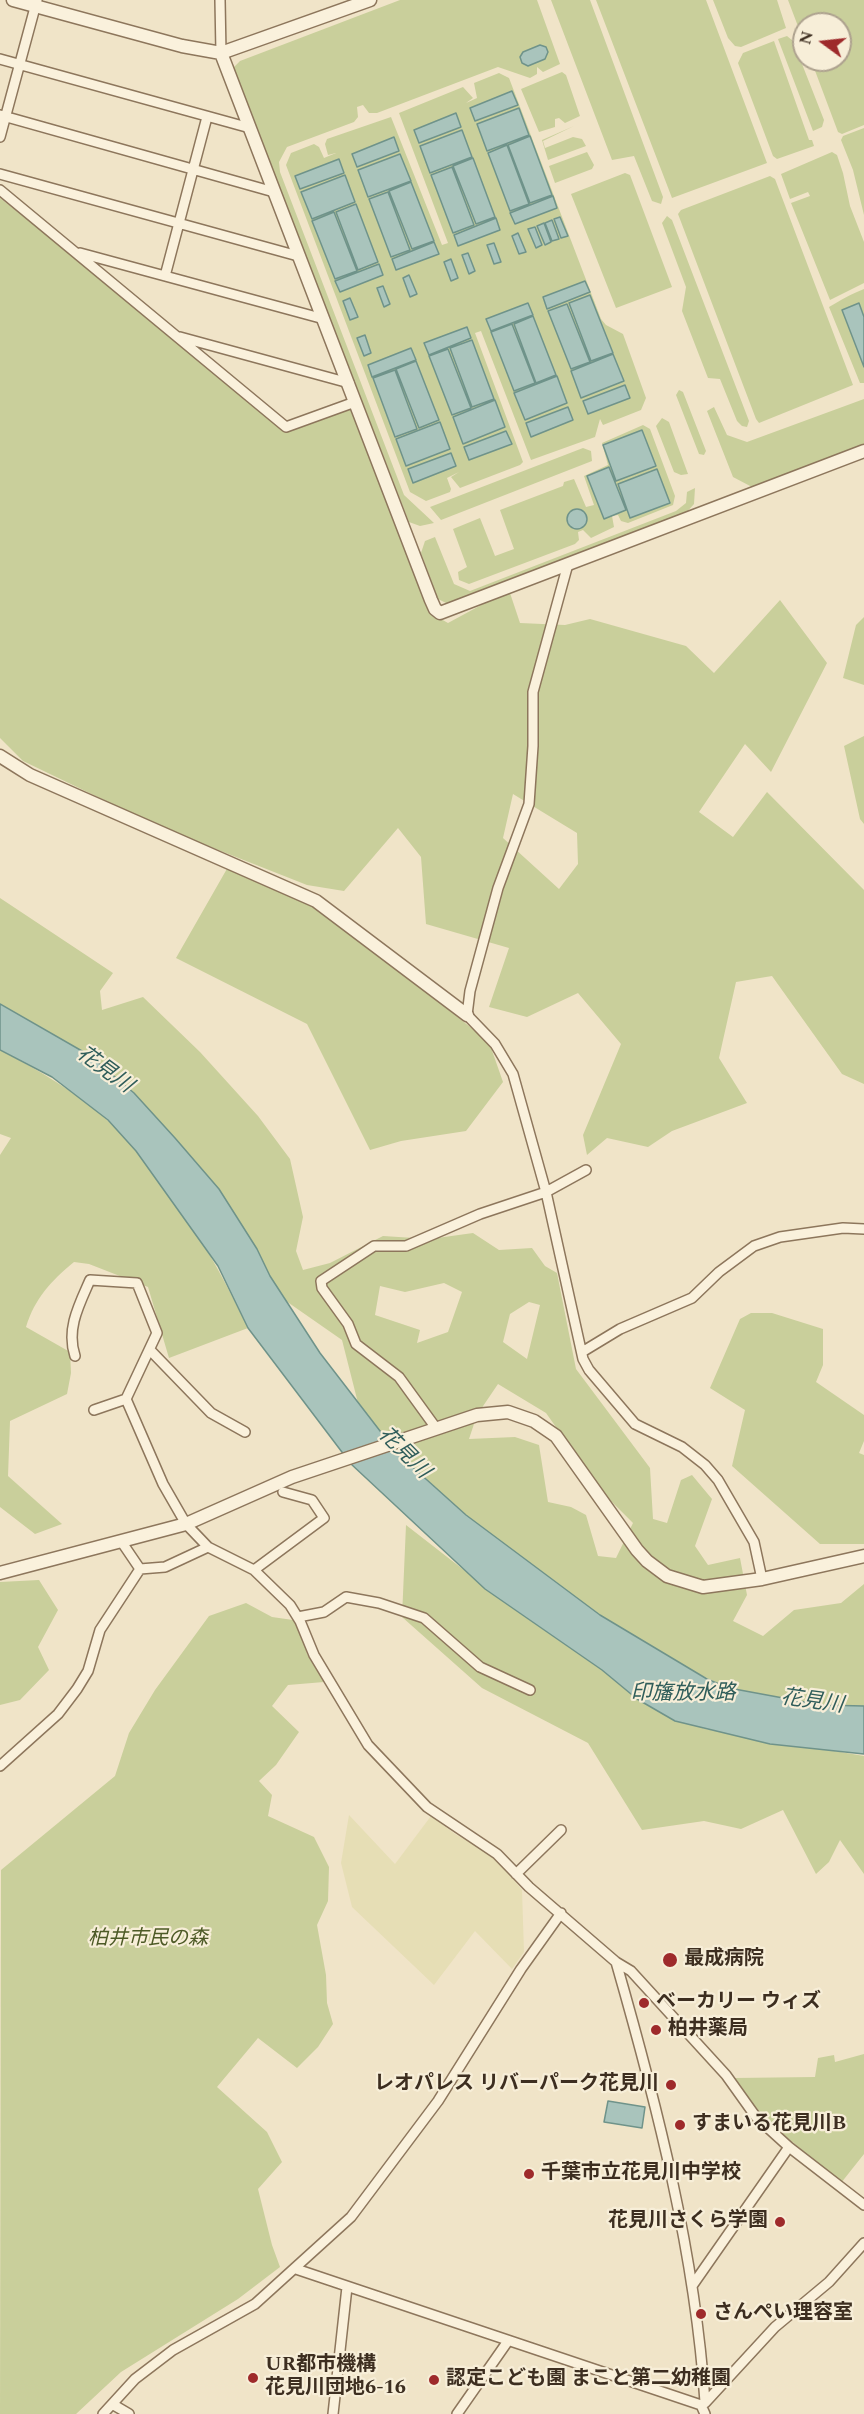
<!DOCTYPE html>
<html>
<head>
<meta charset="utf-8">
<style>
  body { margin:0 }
  #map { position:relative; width:864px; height:2414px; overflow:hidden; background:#f0e4c8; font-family:Spectral,serif }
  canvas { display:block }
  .north { position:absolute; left:792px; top:12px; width:60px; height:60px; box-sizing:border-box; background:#f7eed8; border:2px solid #ada18e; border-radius:50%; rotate:285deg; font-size:16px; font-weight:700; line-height:24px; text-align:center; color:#3d2e20 }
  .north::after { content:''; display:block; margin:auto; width:21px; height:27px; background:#9e2a2b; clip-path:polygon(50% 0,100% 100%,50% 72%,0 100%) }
</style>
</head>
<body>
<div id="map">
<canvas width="864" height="2414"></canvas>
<div class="north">N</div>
</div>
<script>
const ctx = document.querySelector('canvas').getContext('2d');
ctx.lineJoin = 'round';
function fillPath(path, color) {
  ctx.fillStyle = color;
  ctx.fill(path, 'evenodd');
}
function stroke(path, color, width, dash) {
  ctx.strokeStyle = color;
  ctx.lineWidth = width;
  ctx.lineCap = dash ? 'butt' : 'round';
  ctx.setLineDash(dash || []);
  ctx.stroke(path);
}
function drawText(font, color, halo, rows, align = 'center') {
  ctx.font = font + ' Spectral,"Noto Sans JP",serif';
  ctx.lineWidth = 4.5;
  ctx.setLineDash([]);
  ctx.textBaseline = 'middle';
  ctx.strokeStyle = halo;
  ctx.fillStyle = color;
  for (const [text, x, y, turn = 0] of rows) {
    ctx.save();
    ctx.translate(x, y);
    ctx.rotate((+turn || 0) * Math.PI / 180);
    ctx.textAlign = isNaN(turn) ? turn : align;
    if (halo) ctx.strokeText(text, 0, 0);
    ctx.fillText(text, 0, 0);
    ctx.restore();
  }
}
fillPath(new Path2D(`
  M349,1815L395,1864L431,1816L455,1834L495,1857L522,1890L524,1952L512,1969L475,1931L434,1985L352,1907L341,1863Z`), '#e6deb5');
fillPath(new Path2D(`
  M400,0H537L560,64L543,72L537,67V74L530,78L498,67L377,113H369L363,105L357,107L358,117L354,122L287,147L279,162L280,172L404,495L434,523L420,526L409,522L233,68L240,61Z
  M551,0H590L663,197L661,204L652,201L634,156L612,160Z
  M596,0H706L767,163L672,198Z
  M713,0H777L786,28L741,47L735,46L728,38Z
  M788,0H864V125L842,134L838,132L811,60H840V51L849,47L844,33L840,34V24H804V42Z
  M787,36L793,41L824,120L822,127L813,131L778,39Z
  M774,41L809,140H812L814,146L777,159L773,156L738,63L743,53Z
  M562,72L566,75L580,116L565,123L559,118L555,119V127L539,132L521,89Z
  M499,73L509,78L601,319L606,325L623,334L646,398L641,410L603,425L600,419L595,437L531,460L481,331L475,333L523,462L520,465L460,488L451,477L459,472L447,478L451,489L450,492L426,501L410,492L286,165L291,153L314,144L319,147L324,158L336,153L328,155L325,144L327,139L391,117L442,245L448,243L399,113L463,87L473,98L466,103L477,98L474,83Z
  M574,126L543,141L545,148L573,137L582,139L586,146L548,160L542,140Z
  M864,128V215L853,170L841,140L843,136Z
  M587,152L594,165L592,169L555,183L549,166Z
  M832,152L837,155L843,173L850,206L864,242V283L830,300L791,203L810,196L808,192L790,199L781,174Z
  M625,173L630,175L672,287L616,308L571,194Z
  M770,176L775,179L853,385L759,423L756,419L678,214L681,210Z
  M0,198L96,274L286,432L351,409L403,532L432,614L448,623L509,590L520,623L565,625L590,619L686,646L714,673L780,600L827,663L771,772L745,744L699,812L733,837L767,792L864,890V1084L842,1074L772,976L736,982L719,1058L747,1103L672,1131L648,1147L607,1138L587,1155L583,1135L621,1044L578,993L527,1017L489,1007L509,948L426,924L421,857L398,828L344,891L307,885L160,827L23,761L0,738ZM513,794L577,833L578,864L559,889L503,838Z
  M667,216L672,220L749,421L747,427L742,426L737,421L720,379L708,378L682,311L686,287L662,223Z
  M864,289V383H860L829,307C841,300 851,294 864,289Z
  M679,390L683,392L706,451L704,455L699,454L676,395Z
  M864,399V445L752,487L733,477L707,411L714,407L727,435L747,442Z
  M662,418L669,422L688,474L681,475L674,472L656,426Z
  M643,425L650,429L675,496L673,505L628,523L621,521L618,515L612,516L614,527L591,538L583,530L578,532L579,540L575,544L469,584L459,580L458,572L467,567L453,529L480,518L495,556L514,549L500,510L563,486L564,482L574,479L586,507L594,505L584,476L608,465L602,443Z
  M583,448L591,451L592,461L441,520L430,507Z
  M695,488L694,504L686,513L448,604L438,599L421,553L425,541L435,537L454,584L470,591L676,511L686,503L687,492Z
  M864,617V685L843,678L856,625Z
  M864,736V824L860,819L844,746Z
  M228,867L323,910L489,1042L503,1082L466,1131L401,1141L370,1150L307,1024L176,958Z
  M0,898L113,973L100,991L102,1010L143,997L200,1052L258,1116L290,1159L303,1217L296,1251L303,1270L330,1263L383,1236L430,1239L473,1233L499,1250L532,1248L545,1266L557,1273L576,1369L650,1468L653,1519L667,1523L681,1480L692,1475L712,1499L695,1546L708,1565L740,1558L747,1595L733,1621L763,1636L794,1610L841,1603L864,1584V1706L821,1705L729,1688L683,1667L600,1615L466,1515L397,1453L358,1403L342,1340L286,1301L252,1253L219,1189L134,1093L89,1055L0,1004ZM444,1283L462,1292L448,1332L417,1343L420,1330L375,1315L380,1286L405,1292ZM529,1302L540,1305L527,1359L503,1342L510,1314ZM498,1384L546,1413L602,1492L633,1523L616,1558L598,1556L586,1515L571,1507L548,1502L539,1445L515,1437L469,1439L477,1415Z
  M0,1050C38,1070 75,1091 107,1120C166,1173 214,1257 248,1328L169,1358L148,1287L89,1264L74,1262C51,1281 35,1298 26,1327L70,1352L71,1373L67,1394L10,1421L8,1476L62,1524L35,1534L0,1507V1155L11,1138L0,1134Z
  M751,1313H772L823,1329V1365L816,1382L864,1415V1441L859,1453L864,1455V1544H820L732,1466L745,1410L710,1388L740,1319Z
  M406,1525L514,1609L602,1670L637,1699L705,1729L864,1756V1874L840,1840L829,1862L816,1874L783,1810L741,1829L704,1821L642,1830L588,1743L482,1688L402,1617Z
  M39,1580L58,1610L38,1647L49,1670L20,1700L0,1705V1582Z
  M246,1603L272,1617L300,1621L307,1654L324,1682L288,1685L272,1706L299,1732L276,1765L259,1781L272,1795L268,1816L314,1837L329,1867L328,1901L317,1925L326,1975L327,2003L333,2024L318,2047L297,2068L258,2038L217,2087L267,2132L282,2162L258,2189L272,2245L280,2267L238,2299L121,2372L76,2414H0L1,1870L115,1776L129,1733L155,1690L209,1616Z
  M864,2054V2154L841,2183L763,2117L735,2078L815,2077L818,2058L834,2055L835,2062Z`), '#c9cf9b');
const water = new Path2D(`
  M540,45L546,47L548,52L545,59L528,66L522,63L520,57L523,52Z
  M512,91L518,105L475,121L470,108Z
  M519,108L529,135L487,151L477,124Z
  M456,113L461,127L419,143L414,130Z
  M462,130L472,157L430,173L420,146Z
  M530,136L552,195L530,203L508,145Z
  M394,137L399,151L357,167L352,154Z
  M507,145L529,204L510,211L488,153Z
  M400,154L411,181L368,197L358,170Z
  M473,158L495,217L476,224L453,166Z
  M339,159L344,173L300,189L295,176Z
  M452,167L474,225L453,233L431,175Z
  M345,175L355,202L312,219L301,192Z
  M411,182L434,241L412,249L389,191Z
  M388,192L410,250L391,257L369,199Z
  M553,196L557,208L515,224L510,213Z
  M356,204L378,262L358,270L336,212Z
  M334,212L357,271L335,279L312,221Z
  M560,217L568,236L561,238L554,219Z
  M496,218L500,230L458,246L454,235Z
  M552,220L559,239L552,241L545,223Z
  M544,223L551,242L545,245L537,226Z
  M535,227L542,245L536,248L528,229Z
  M518,233L526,252L519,254L512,236Z
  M434,242L439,254L396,270L392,259Z
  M494,243L501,262L494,264L487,245Z
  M468,253L475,271L469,274L462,255Z
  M451,259L458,278L451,281L444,262Z
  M379,264L383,275L340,292L335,281Z
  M409,275L417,294L410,297L403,278Z
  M585,281L590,292L547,309L543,297Z
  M383,286L390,304L384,307L377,288Z
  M590,295L613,353L591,361L569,303Z
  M350,298L358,317L350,320L343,301Z
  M528,303L533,315L491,331L486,319Z
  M859,303L864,317V367L842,310Z
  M567,304L590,362L571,369L548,311Z
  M533,316L556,375L536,383L514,324Z
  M512,324L535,383L514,391L491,332Z
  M467,327L471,338L429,355L424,343Z
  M365,335L371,353L364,356L357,338Z
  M472,340L494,399L472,407L450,348Z
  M411,348L416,360L372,377L368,365Z
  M448,349L471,408L452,415L429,356Z
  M613,354L624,381L581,398L571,371Z
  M416,361L439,420L419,428L396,369Z
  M395,370L417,429L395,437L373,378Z
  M557,376L567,403L525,420L514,393Z
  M625,385L630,398L588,414L583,401Z
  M495,400L505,427L463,444L453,417Z
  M568,407L573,420L531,437L526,423Z
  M440,422L450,449L406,466L396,439Z
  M642,430L656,466L616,481L603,445Z
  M506,431L512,444L469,460L464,447Z
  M451,453L456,466L413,483L408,469Z
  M609,467L626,510L604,519L587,476Z
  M657,469L670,503L630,518L618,484Z
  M567 519a10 10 0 1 1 20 0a10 10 0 1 1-20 0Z
  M0,1004L89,1055L134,1093L175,1138L219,1189L257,1249L270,1276L320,1353L397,1453L466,1515L600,1615L707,1679L729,1688L821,1705L864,1706V1754L770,1744L675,1721L637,1699L602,1670L485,1589L351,1464L248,1328L218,1266L136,1151L108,1120L52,1077L0,1050Z
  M608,2101L645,2107L642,2128L604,2122Z`);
fillPath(water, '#a9c4bc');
stroke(water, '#6f938a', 1.5);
const minor = new Path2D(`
  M220,0L221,53
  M0,59L250,128
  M0,115L274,192
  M0,137L37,0
  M0,174L298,256
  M0,190L286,427L355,402
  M80,253L324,319
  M165,276L207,117
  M180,337L349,383
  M568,564L533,692V746L529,804L498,888L470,991L467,1015L495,1044L513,1074L546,1192L583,1359L589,1370L635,1424L682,1447L705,1465L718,1480L754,1542L762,1579
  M150,1350L211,1413L245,1432
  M582,1352L620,1329L692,1298L719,1272L754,1246L780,1237L843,1228L864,1229
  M75,1356C66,1329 79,1305 90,1280L137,1283L157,1333L126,1399L163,1484L186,1524L208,1547L254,1570L290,1605L300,1621L314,1655L368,1745L427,1807L497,1854L529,1887L616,1962L631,1971L726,2075L756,2117L789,2147L864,2205
  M94,1410L126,1399
  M436,1428L399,1377L356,1344L348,1324L322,1288L321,1281L374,1246H406L480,1214L546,1192L586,1170
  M121,1541L140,1569L165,1567L208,1547
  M254,1570L324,1518L312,1500L283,1492
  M298,1617L324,1612L346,1597L379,1603L424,1618L480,1667L530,1690
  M0,1766L58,1714L77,1689L88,1671L100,1630L140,1569
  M516,1874L561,1830
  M616,1962C657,2105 695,2253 705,2402
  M296,2269L701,2405L705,2414
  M692,2286L789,2147
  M705,2403L775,2327L829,2282L864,2243
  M112,2404L129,2414
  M103,2414L135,2379L173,2350L255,2304L351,2217L438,2101L521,1969L561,1913
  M333,2414L347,2287
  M457,2414L508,2341`);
const tertiary = new Path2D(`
  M13,0L182,46L221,53L370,0
  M221,53L431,600L435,609L440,613L864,451
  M0,756L30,775L316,901L467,1015
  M0,1573L186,1524L292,1477L477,1415L508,1412L534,1421L556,1436L637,1550L647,1561L667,1576L703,1587L762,1579L864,1556`);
stroke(minor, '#8d765c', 12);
stroke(tertiary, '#8d765c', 15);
stroke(minor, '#faf1dc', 9);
stroke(tertiary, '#faf1dc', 12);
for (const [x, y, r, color] of [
  [670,1960,8,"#9e2a2b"],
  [644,2003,6,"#9e2a2b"],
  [656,2030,6,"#9e2a2b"],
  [671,2085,6,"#9e2a2b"],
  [680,2125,6,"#9e2a2b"],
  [529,2174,6,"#9e2a2b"],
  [780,2222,6,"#9e2a2b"],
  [701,2314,6,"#9e2a2b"],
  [253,2378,6,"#9e2a2b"],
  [434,2380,6,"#9e2a2b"]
]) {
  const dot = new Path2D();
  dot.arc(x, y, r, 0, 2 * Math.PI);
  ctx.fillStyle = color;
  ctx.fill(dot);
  stroke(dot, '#f7eed8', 2);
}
drawText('italic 20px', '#4d5a26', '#f7eed8', [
  ["柏井市民の森",148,1940]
]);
drawText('bold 20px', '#3d2e20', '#f7eed8', [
  ["最成病院",684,1960],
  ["ベーカリー ウィズ",656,2003],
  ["柏井薬局",668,2030],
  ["レオパレス リバーパーク花見川",659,2085,"right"],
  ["すまいる花見川B",692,2125],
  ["千葉市立花見川中学校",541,2174],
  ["花見川さくら学園",768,2222,"right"],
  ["さんぺい理容室",713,2314],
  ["UR都市機構",265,2366],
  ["花見川団地6-16",265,2389],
  ["認定こども園 まこと第二幼稚園",446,2380]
], 'left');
drawText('italic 21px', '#2f5d5a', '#f7eed8', [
  ["花見川",104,1071,36],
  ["花見川",403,1454,45],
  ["印旛放水路",683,1695],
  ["花見川",812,1703,8]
]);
</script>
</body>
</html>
